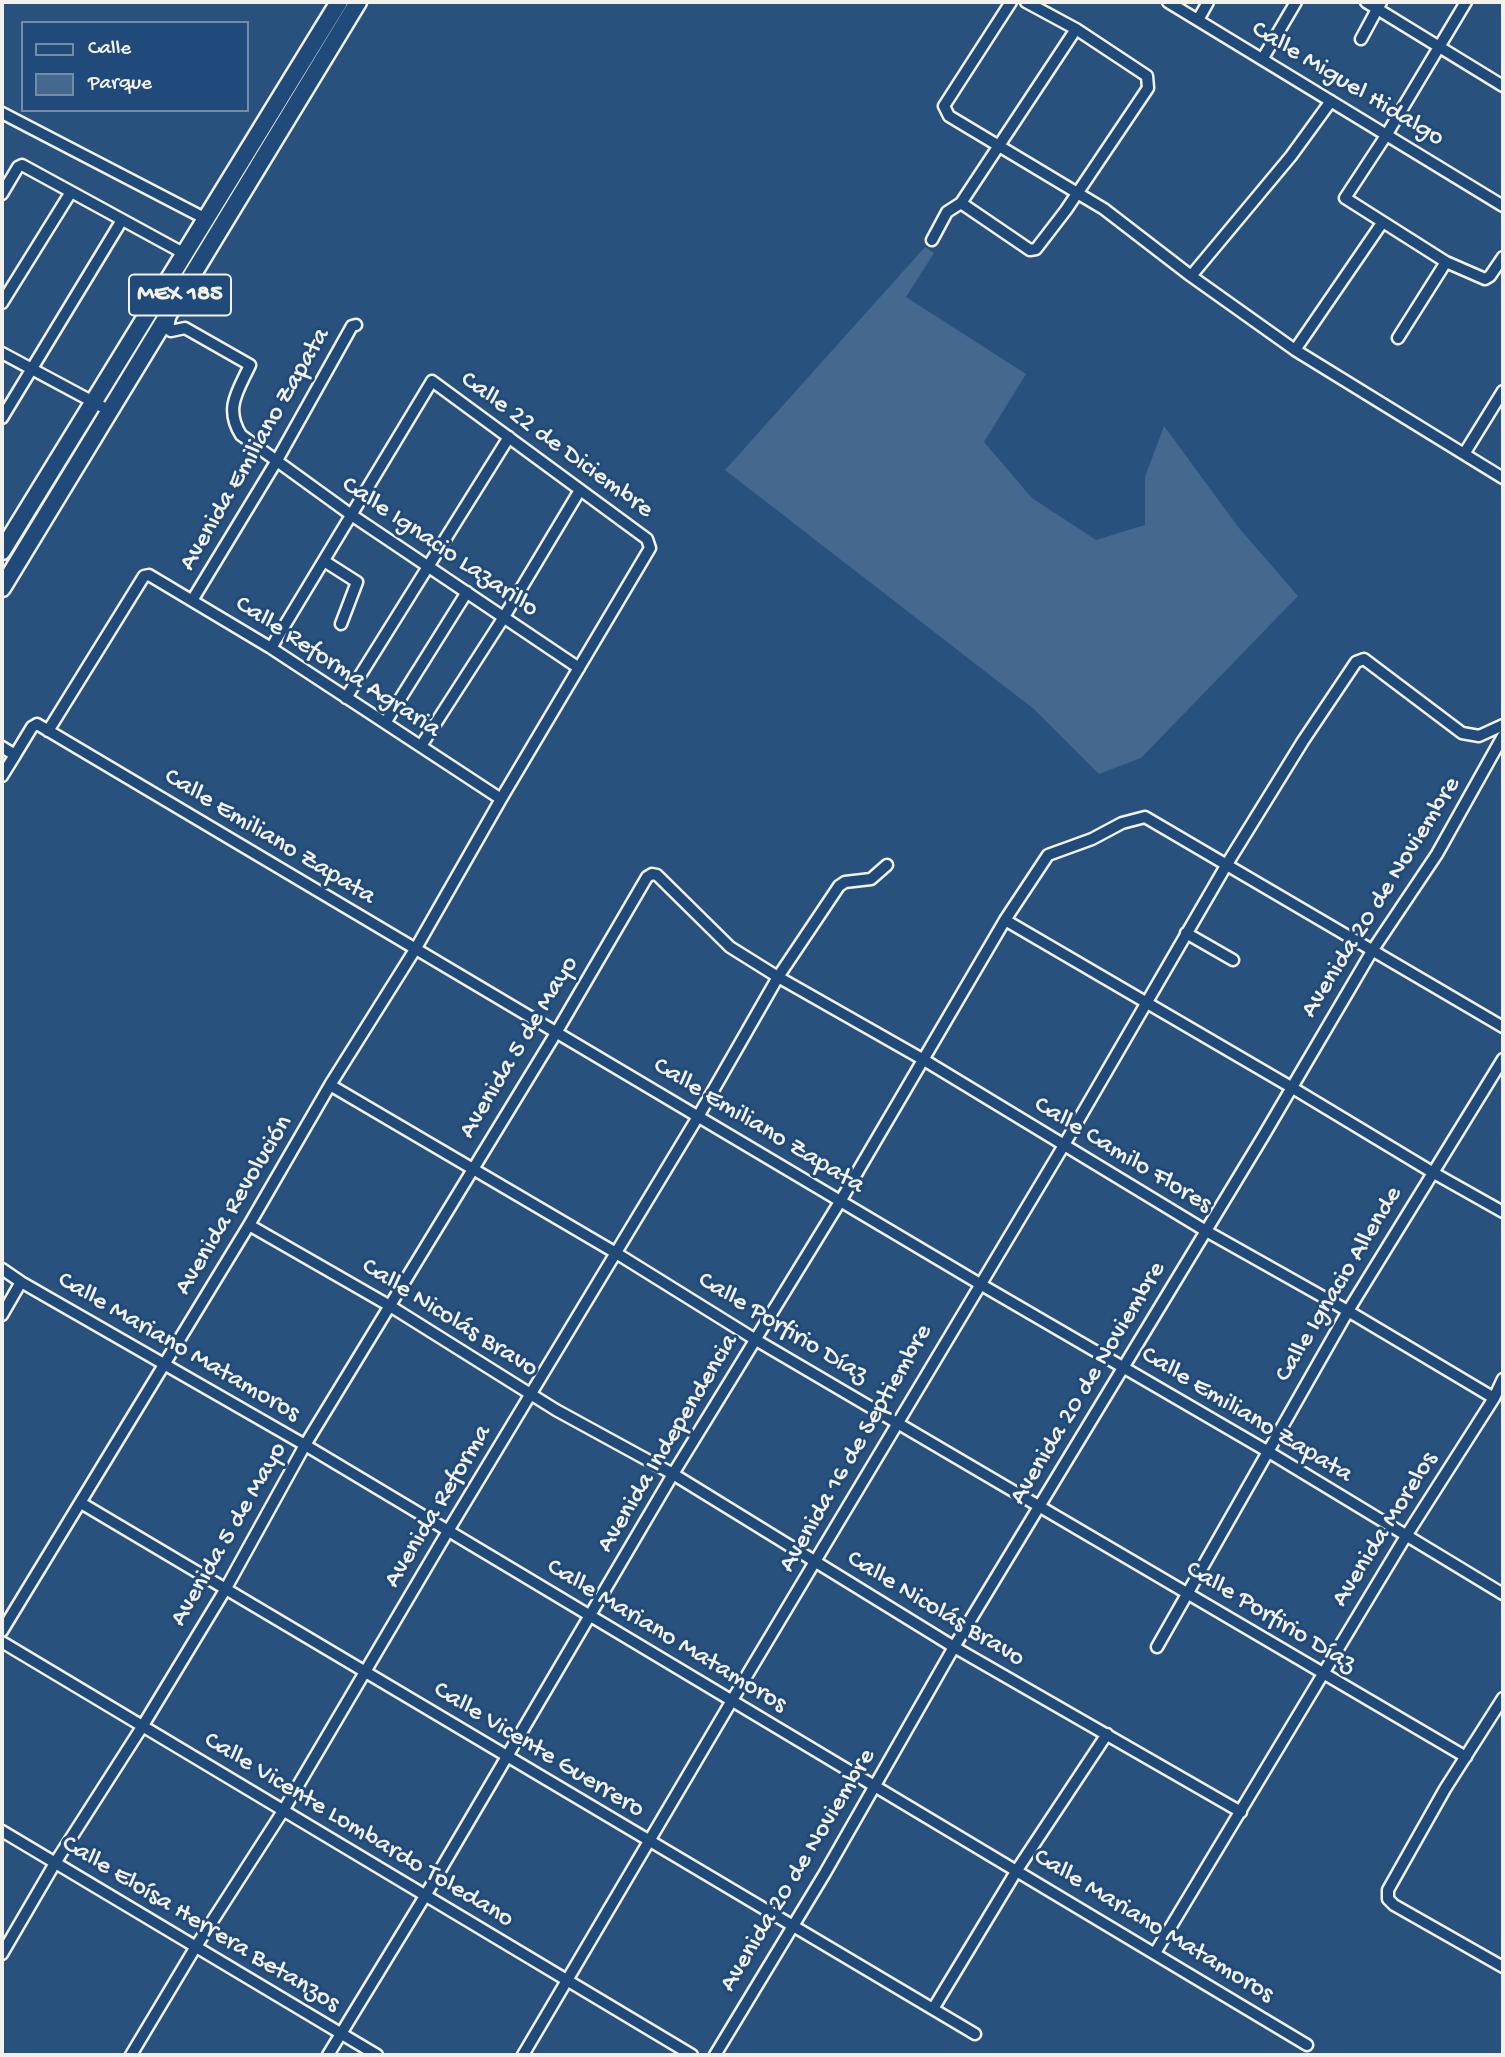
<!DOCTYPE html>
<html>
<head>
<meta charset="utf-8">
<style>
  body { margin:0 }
  #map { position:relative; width:1505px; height:2057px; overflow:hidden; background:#28517e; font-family:"Gochi Hand",sans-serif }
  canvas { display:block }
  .frame { position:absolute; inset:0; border:4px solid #f4f1e8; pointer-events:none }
  .legend { position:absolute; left:21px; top:21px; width:228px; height:91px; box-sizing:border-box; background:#1f4a7a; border:2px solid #748da6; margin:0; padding:9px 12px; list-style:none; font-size:21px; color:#f4f1e8 }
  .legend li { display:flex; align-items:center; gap:14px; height:35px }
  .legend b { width:35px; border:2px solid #748da6 }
</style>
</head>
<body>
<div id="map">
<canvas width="1505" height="2057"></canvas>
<div class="frame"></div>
<ul class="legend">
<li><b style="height:9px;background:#1f4a7a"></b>Calle</li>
<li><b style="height:19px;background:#45688e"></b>Parque</li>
</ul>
</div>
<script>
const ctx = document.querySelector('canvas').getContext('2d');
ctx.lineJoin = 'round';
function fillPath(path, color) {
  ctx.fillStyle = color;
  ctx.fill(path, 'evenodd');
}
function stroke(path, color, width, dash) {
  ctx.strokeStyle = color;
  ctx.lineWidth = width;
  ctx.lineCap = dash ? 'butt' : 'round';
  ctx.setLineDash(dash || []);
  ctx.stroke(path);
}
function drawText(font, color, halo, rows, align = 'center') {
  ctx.font = font + ' "Gochi Hand",sans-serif';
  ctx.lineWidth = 6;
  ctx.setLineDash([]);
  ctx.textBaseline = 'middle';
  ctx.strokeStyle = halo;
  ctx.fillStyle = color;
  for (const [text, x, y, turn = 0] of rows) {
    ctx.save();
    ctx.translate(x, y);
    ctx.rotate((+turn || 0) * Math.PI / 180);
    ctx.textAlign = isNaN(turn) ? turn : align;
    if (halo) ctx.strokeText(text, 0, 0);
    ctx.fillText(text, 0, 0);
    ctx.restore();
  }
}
fillPath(new Path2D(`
  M925,247L934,253L906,297L1026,374L984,442L1032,498L1096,540L1145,525V477L1164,426L1239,528L1298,596L1141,758L1099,774L1035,710L725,470Z`), '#45688e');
const minor = new Path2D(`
  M1011,2L944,106L949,116L1104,209L1191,276L1295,350L1503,478
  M1168,2L1503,206
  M1366,2L1503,86
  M1466,2L1387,134L1345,198L1446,262L1485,279L1490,276L1503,257
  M1198,20L1208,2
  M1361,39L1381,2
  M1263,58L1296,2
  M2,113L208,220
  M2,194L18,167L22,165L185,254
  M961,203L1030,250L1036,249L1066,210L1148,88L1147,76L1076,29L1026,2
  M932,240L947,212L961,203L1076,29
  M1191,276L1291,156L1331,101
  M2,303L71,192
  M170,317L168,329L171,331L185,328L250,365C238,391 224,408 241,435L350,514L579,668
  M1398,338L1446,262
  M1295,350L1382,223
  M2,353L110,411
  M2,418L122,220
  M1464,454L1503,391
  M324,561L357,582L341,624
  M193,599L276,462L352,326L356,325
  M346,698L509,437
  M385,723L467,592
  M48,731L144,576L149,575L271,648L501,799
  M421,746L504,617L580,490
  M2,747L15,755L32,727L37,724L980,1284L1267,1451L1503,1594
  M2,776L15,755
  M1005,920L1291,1087L1432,1172L1503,1212
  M1186,933L1233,960
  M330,1085L616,1253L756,1340L1466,1757
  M249,1225L390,1306L556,1410L673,1474L954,1647L1241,1812
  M2,1269L21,1282L305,1445L1307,2045
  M2,1315L21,1282
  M81,1503L975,2034
  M2,1631L249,1225L330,1085L416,948L501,799L650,548L647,539L432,381L271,648
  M2,1642L692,2055
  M1157,1647L1348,1311L1503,1059
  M1503,1698L1445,1789L1388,1890V1899L1394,1905L1503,1967
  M2,1831L377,2055
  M1155,1953L1406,1536L1494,1398L1503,1379
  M2,1954L55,1863L142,1727L225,1590L305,1445L556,1033L647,877L652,874L657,875L730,947L778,977L924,1060L1206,1231L1348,1311L1494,1398
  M933,2009L1017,1870L1107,1734
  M131,2055L195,1948L283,1811L448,1531L699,1115L778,977L839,886L845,882L871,879L887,865
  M328,2055L425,1896L673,1474L841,1200L1005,920L1048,855L1092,839L1122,823L1145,817L1503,1027
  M523,2055L731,1702L1064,1145L1227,864L1303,741L1356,662L1364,659L1462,733L1479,736L1503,725
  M715,2055L825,1873L954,1647L1264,1135L1372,951L1437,854L1503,736`);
const primary = new Path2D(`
  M2,551L339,2
  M2,588L358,2`);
stroke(minor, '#f4f1e8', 15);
stroke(primary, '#f4f1e8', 21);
stroke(minor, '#1f4a7a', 10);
stroke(primary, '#1f4a7a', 16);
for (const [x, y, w] of [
  [180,295,102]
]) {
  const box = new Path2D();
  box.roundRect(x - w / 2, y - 20.5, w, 41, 5);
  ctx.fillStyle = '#1f4a7a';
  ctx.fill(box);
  stroke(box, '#f4f1e8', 2);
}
drawText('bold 24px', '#f4f1e8', null, [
  ["MEX 185",180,295]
]);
drawText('26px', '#f4f1e8', '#1f4a7a', [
  ["Calle Miguel Hidalgo",1347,85,31],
  ["Calle 22 de Diciembre",556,446,36],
  ["Avenida Emiliano Zapata",256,450,-60],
  ["Calle Ignacio Lazarillo",439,548,34],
  ["Calle Reforma Agraria",337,668,33],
  ["Calle Emiliano Zapata",269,838,31],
  ["Avenida 20 de Noviembre",1382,898,-58],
  ["Avenida 5 de Mayo",520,1048,-59],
  ["Calle Emiliano Zapata",758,1127,31],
  ["Calle Camilo Flores",1122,1156,31],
  ["Avenida Revolución",235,1206,-59],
  ["Calle Ignacio Allende",1340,1285,-59],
  ["Calle Nicolás Bravo",449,1319,32],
  ["Calle Porfirio Díaz",782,1329,31],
  ["Calle Mariano Matamoros",178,1348,30],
  ["Avenida 20 de Noviembre",1089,1384,-59],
  ["Calle Emiliano Zapata",1246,1416,31],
  ["Avenida Independencia",669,1444,-59],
  ["Avenida 16 de Septiembre",857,1449,-60],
  ["Avenida Reforma",439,1507,-59],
  ["Avenida Morelos",1386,1530,-58],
  ["Avenida 5 de Mayo",230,1535,-60],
  ["Calle Nicolás Bravo",935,1610,31],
  ["Calle Porfirio Díaz",1270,1618,31],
  ["Calle Mariano Matamoros",666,1637,31],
  ["Calle Vicente Guerrero",538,1751,31],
  ["Calle Vicente Lombardo Toledano",358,1831,31],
  ["Avenida 20 de Noviembre",799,1871,-59],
  ["Calle Eloísa Herrera Betanzos",200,1925,31],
  ["Calle Mariano Matamoros",1153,1927,31]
]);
</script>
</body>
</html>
